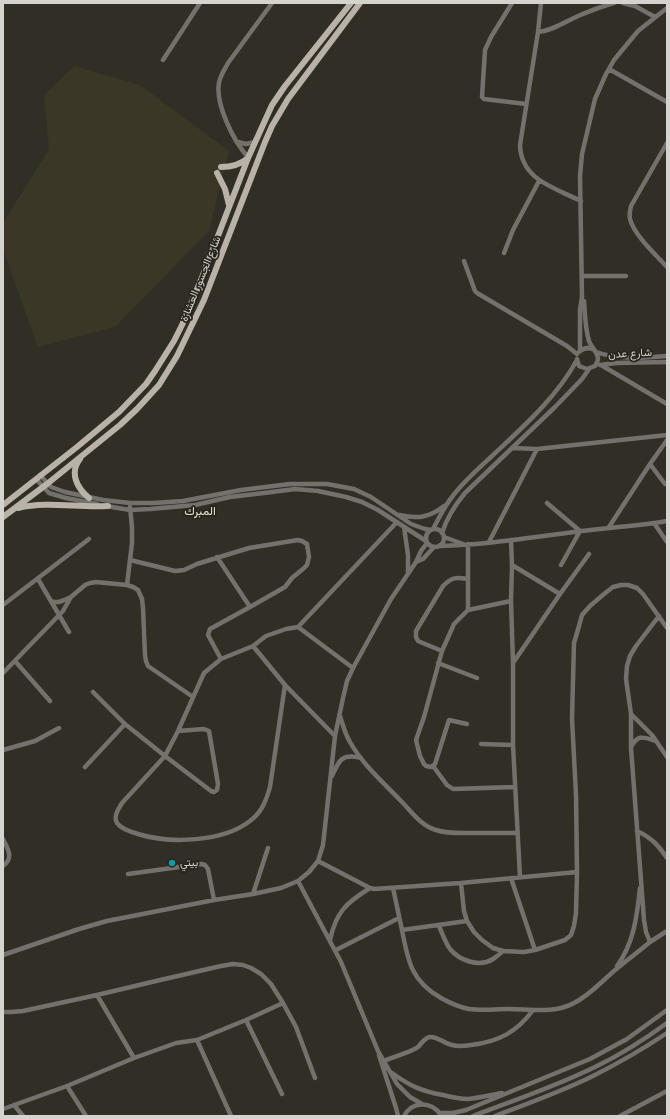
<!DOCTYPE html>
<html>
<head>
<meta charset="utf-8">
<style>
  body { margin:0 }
  #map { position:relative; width:670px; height:1119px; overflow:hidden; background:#312e25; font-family:"Times New Roman",serif }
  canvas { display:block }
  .frame { position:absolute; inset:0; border:4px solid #d4d3cd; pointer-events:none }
</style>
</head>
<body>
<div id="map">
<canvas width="670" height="1119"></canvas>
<div class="frame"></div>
</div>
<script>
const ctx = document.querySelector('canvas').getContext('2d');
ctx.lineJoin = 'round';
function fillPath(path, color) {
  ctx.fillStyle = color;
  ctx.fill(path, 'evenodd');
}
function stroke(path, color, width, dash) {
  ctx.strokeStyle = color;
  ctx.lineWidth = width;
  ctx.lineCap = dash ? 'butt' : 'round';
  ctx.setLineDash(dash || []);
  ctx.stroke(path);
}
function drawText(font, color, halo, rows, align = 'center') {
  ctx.font = font + ' "Times New Roman",Vazirmatn,serif';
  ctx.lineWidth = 3.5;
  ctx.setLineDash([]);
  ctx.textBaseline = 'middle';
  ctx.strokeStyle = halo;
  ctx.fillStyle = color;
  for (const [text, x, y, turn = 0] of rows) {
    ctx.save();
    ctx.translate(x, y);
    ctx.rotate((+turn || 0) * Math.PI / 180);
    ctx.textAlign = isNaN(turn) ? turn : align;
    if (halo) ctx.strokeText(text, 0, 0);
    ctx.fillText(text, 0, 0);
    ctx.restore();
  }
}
fillPath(new Path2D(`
  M74,66L140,85L229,151L209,231L115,327L38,347L3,250V223L49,149L44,95Z`), '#3a3726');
stroke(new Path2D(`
  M512,3L491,37L485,50L482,97L484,99L526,104
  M541,3L538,32L520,145C521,180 555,188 581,201
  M623,3L635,6L655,17
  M538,32C552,31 565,22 578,16C590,11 602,6 614,3
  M163,60L200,3
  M609,69L667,102
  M238,142L246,144L255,142
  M667,143L631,206C630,210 629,214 630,219C634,235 656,255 667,267
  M248,157C234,142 215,104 219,83C220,76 225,69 228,63L272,3
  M504,253L513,230L539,181
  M464,261L475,291L477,293L567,346L577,354
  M582,276H626
  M580,351V309L582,297L580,176L582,154L595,99L606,74L614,60L638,31L667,8
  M579,352C583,348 587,347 593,349
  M596,352C618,360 643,358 667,356
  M577,359L579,366L587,369L595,366C597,363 598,361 598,358C597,351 591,347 589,341C585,328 585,314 584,301
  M600,365L616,363L667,362
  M601,365L667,404
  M512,448L537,449L667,435
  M650,464L665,484
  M40,475L51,487L65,492L103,500L130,503H154L183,501L241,490L290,484H327L354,489L371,497L411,524L425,529L431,530
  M36,479L49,493L66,498L97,504
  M547,503L580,531L561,565
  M106,506L130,510L150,509L195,505L230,497L264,493L295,489L318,491L346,497L362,502L378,510L426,541
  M399,515C417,519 429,518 444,506
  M654,523L667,542
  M404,527L408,555V573
  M609,527L650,464L667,440
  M426 538a9 9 0 1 1 18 0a9 9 0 1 1-18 0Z
  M433,529C439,518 444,507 452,497C463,482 478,469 492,456C523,427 556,398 577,360
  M442,533C447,517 455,505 465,493L555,407L582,379L589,369
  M444,537L463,544
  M511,540L512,565L511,601L513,663V745L520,877
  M489,542L537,449
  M439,546C487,545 534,537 582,531C610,527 639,526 667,521
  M217,557L250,607
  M130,560L175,571L184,570L197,564L249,548L298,540L302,541L307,544L309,557L307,565L303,569L292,578L285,587L250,607L210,629L208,635L221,659
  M416,562L423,559L434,547
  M512,565L560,594
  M38,579L69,632
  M127,585L132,543V527L130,507
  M51,601C59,604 64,600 71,597
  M3,605L89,539
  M468,610L511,601
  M298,627L397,522
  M253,646L285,685L335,736
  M442,651L418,641L416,637V631L443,586C452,577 456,577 468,579
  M15,661L50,701
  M438,663L477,678
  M513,663L560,594L589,554
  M3,673L63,611L71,597L85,585L90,583L96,582L127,585L133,587L138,590L142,599L143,608L145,655L146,661L148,666L193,697
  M285,685L270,787C266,801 262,812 250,821C223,842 170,844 138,834C131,832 121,829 117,823C113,816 119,808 122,803L165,756L178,731L204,673L221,659L253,646L266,636L286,629L298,627L353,668
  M93,692L125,724L165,756L211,791L214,792L217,790L218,784L209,731L204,729L178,731
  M631,714L652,735L667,757
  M340,716C343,725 345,734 350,742C363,765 383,782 401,801C412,812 421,826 436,830C448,834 462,833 475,833C489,833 503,833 517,833
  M467,724L449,720L435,764L431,767L426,766L424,764L420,756L416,740L424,717L442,651L454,624L468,610V544
  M481,744L513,745
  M631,747C638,734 643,737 656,741
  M3,750L35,741L59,728
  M433,766L447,785L453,789L515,787
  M85,767L125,724
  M332,776C339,760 342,753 361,758
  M637,831C652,838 658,845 667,858
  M3,839C8,849 14,858 3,866
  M318,861L370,888L374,889L461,883L577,872
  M128,874L201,864L205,865L208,869L214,900
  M511,878L535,950
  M298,881L341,962L378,1051L397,1084L410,1097L422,1104
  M461,883L464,911L467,921L474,932L482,940L493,948L503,951L524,952L535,950L565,940L571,935L574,926L576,913L577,872L576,795L572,719L574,643L579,626L582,615L590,606L604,594L613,587L621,585H628L637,588L643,594L667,628
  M393,888C396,902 399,916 402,930C408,961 411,981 441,998C450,1003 458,1007 469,1009C482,1011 495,1009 508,1009C530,1009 554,1014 574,1003C590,995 601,982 614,971C626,961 638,952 650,942L646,932L644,920L631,748V714L626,679L627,666L630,656L636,646L659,616
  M253,894L268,848
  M439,926C442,933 445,942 450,949C459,960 479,968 493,959C496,957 500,954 503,951
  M402,930L467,921
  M330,940C336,912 346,903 370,888
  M650,942L667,931
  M336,950L399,918
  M3,955L79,929L107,921L214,900L253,894L281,888L298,881L309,872L318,861L323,845L335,736L343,698L347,681L353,668L391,599L416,562L421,551L427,543
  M617,966C634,943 637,916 640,888
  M97,995L134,1058
  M3,1012H11L23,1011L97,995L156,981L221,966L233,964L243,965L251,968L261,974L271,984L283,1003L296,1027L315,1078
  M246,1020L283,1003
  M197,1040L231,1116
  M379,1055L396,1108L398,1116
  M384,1061C392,1057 412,1052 418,1047C422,1043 424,1038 430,1037C437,1036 445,1044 452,1045C459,1047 465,1046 471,1045C498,1042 517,1032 533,1010
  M392,1073C410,1086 421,1091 443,1095C451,1097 459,1099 468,1099C479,1098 491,1095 502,1093
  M67,1086L86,1116
  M14,1105L23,1116
  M3,1109L67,1086L134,1058L176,1043L197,1040L246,1020L282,1094
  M440,1113H453L466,1110L590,1059L627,1039L667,1010
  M404,1116C412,1101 431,1101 441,1115
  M473,1116C515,1100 557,1086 597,1066C622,1054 645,1039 667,1023
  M495,1116C527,1104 560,1092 591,1077C617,1064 643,1049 667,1033
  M620,1116L667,1091`), '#74716c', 4.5);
stroke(new Path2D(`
  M221,167C232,167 240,165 248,158
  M217,173L225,189L229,205
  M80,459C69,473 77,488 89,498
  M3,505L77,447L119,412L146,384L155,371L174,341L182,325L201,280L248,158L272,105L285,86L351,3
  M18,508C48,501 77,508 108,506
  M3,517L47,484L120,425L137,409L159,385L177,356L204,300L265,142L272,126L288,99L360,3`), '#b9b2a9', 6);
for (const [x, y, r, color] of [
  [172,863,4,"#0f9aa8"]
]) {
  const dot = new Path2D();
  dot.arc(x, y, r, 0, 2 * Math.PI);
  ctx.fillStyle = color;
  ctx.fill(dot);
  stroke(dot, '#27251b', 1.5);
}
drawText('11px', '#d4d3cd', '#27251b', [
  ["شارع الجسور العشارة",201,279,-68],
  ["شارع عدن",630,354,-3]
]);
drawText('11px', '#d4d3cd', '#27251b', [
  ["بيتي",180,863]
], 'left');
drawText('12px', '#e7e4d7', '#27251b', [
  ["المبرك",200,512]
]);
</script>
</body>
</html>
